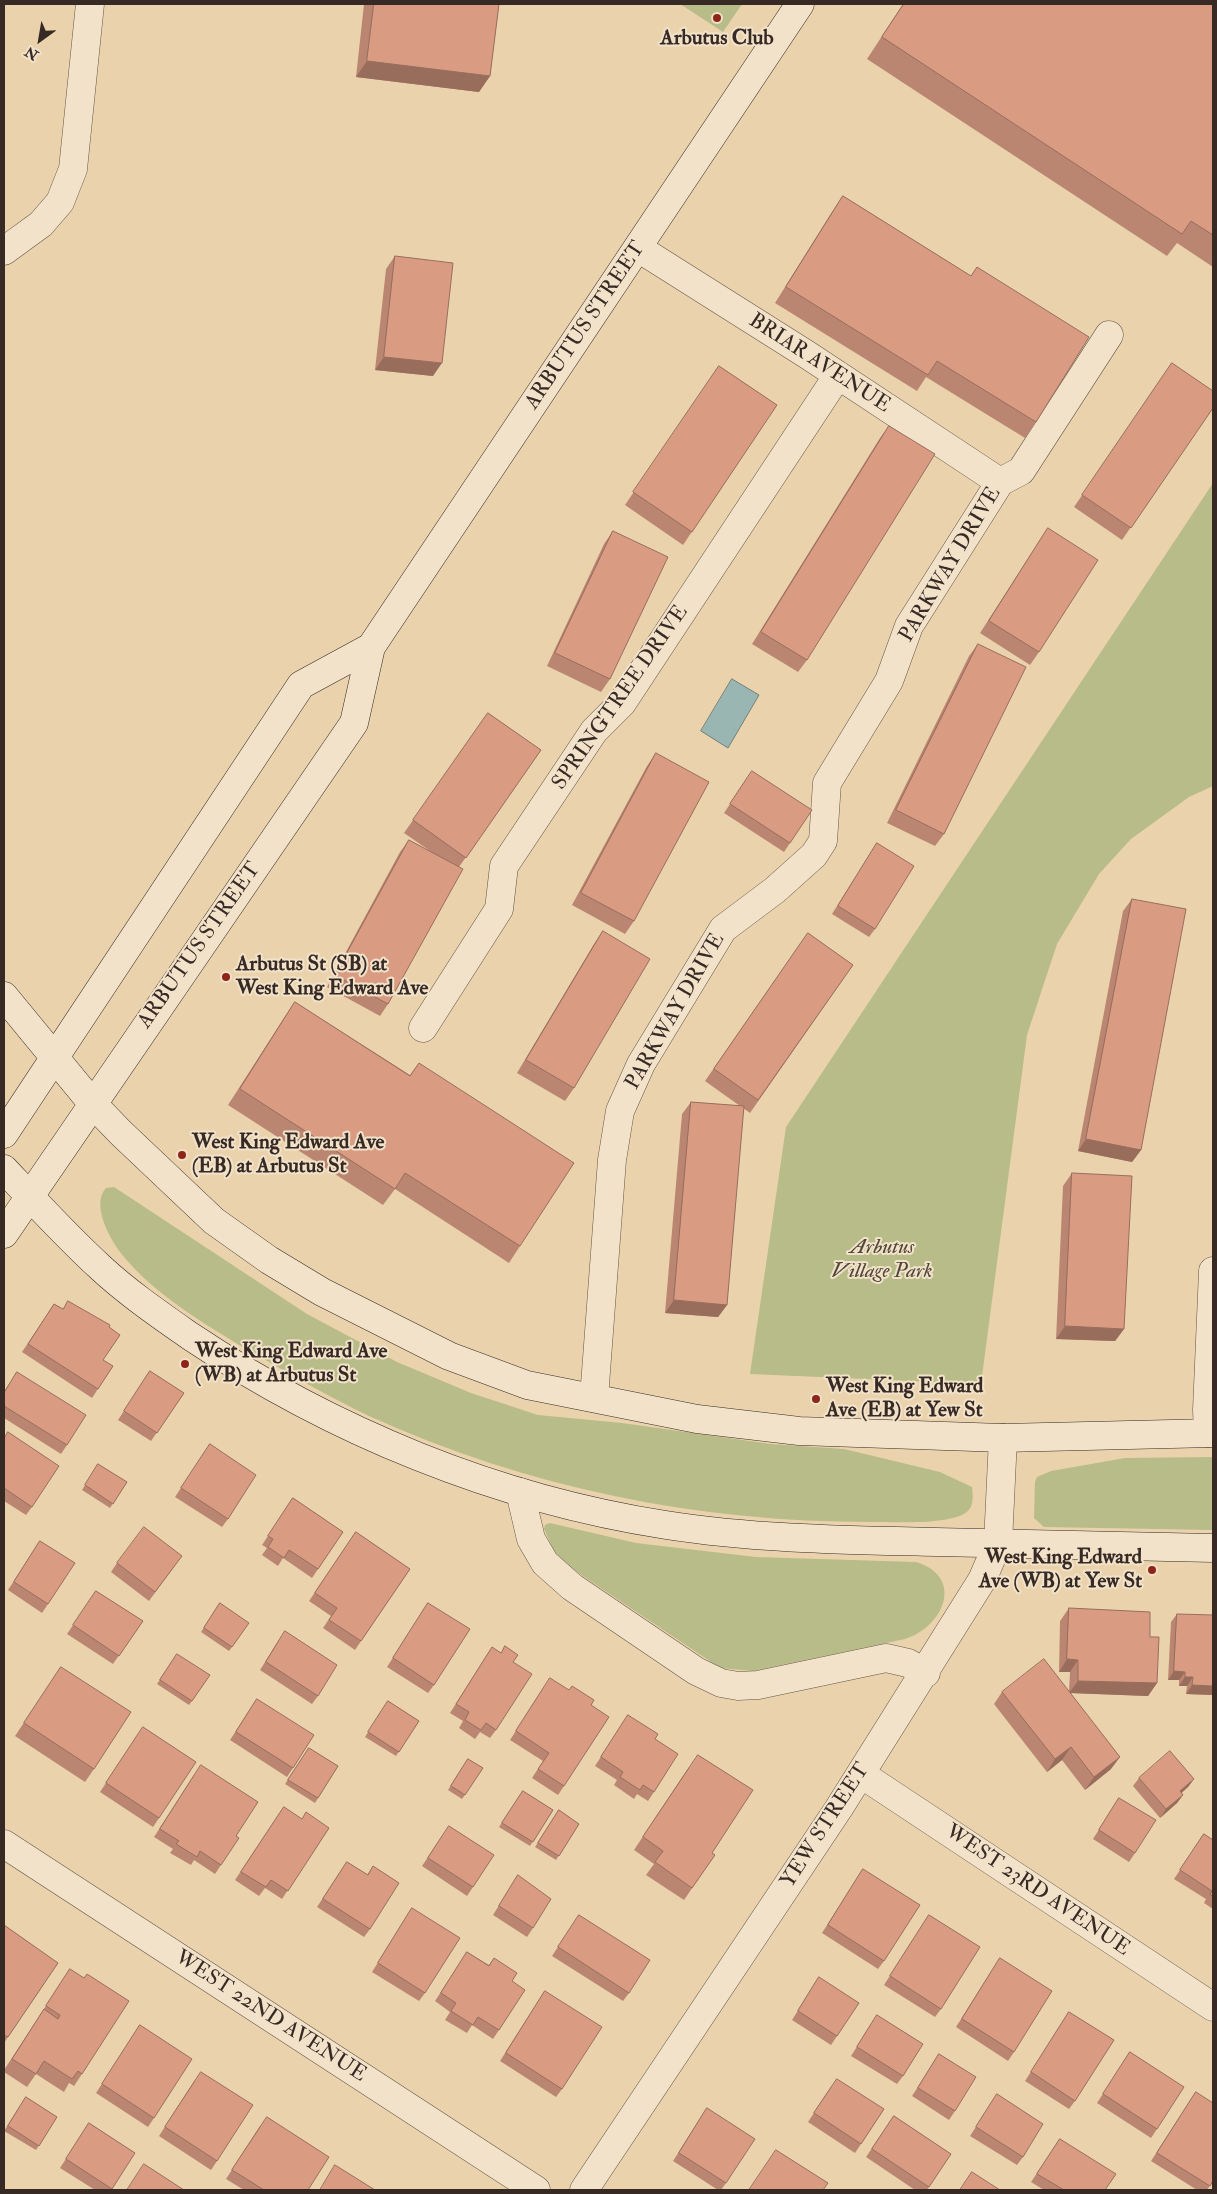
<!DOCTYPE html>
<html>
<head>
<meta charset="utf-8">
<style>
  body { margin:0 }
  #map { position:relative; width:1217px; height:2194px; overflow:hidden; background:#ead3ac; font-family:"IM FELL Double Pica",serif }
  canvas { display:block }
  .frame { position:absolute; inset:0; border:5px solid #372a25; pointer-events:none }
  .north { position:absolute; left:15px; top:15px; width:50px; height:50px; -webkit-text-stroke:4px #f1e2c9; paint-order:stroke; rotate:212deg; font-size:14px; font-weight:700; line-height:20px; text-align:center; color:#372a25 }
  .north::after { content:''; display:block; margin:auto; width:18px; height:22px; background:#372a25; clip-path:polygon(50% 0,100% 100%,50% 72%,0 100%) }
</style>
</head>
<body>
<div id="map">
<canvas width="1217" height="2194"></canvas>
<div class="frame"></div>
<div class="north">N</div>
</div>
<script>
const ctx = document.querySelector('canvas').getContext('2d');
ctx.lineJoin = 'round';
function fillPath(path, color) {
  ctx.fillStyle = color;
  ctx.fill(path, 'evenodd');
}
function stroke(path, color, width, dash) {
  ctx.strokeStyle = color;
  ctx.lineWidth = width;
  ctx.lineCap = dash ? 'butt' : 'round';
  ctx.setLineDash(dash || []);
  ctx.stroke(path);
}
function drawText(font, color, halo, rows, align = 'center') {
  ctx.font = font + ' "IM FELL Double Pica",serif';
  ctx.lineWidth = 4;
  ctx.setLineDash([]);
  ctx.textBaseline = 'middle';
  ctx.strokeStyle = halo;
  ctx.fillStyle = color;
  for (const [text, x, y, turn = 0] of rows) {
    ctx.save();
    ctx.translate(x, y);
    ctx.rotate((+turn || 0) * Math.PI / 180);
    ctx.textAlign = isNaN(turn) ? turn : align;
    if (halo) ctx.strokeText(text, 0, 0);
    ctx.fillText(text, 0, 0);
    ctx.restore();
  }
}
fillPath(new Path2D(`
  M680,4H742L723,32Z
  M1213,483V786L1189,797L1131,839L1099,874L1057,944L1027,1035L981,1384L750,1374L786,1127Z
  M114,1187L307,1314L397,1362L471,1393L538,1415L622,1423L771,1444L844,1449L940,1472L972,1487C973,1495 974,1505 968,1511C953,1525 899,1522 878,1522C702,1523 530,1489 369,1416C333,1399 297,1378 262,1358C215,1331 153,1295 120,1252C109,1237 91,1204 106,1188Z
  M1213,1457V1530L1044,1527L1034,1518L1035,1482L1037,1477L1051,1471L1125,1458Z
  M550,1523L636,1543L756,1557L916,1562C965,1577 944,1627 905,1639L753,1671L720,1668L568,1566L554,1551L544,1529L545,1525Z`), '#b8bc88');
const water = new Path2D(`
  M732,679L759,695L728,748L701,731Z`);
fillPath(water, '#9ab6b3');
stroke(water, '#727e7a', 1);
const minor = new Path2D(`
  M638,248L806,354L1000,482
  M4,251L41,224L60,202L73,169L90,4
  M423,1028L499,909L504,866L594,731L622,703L838,375
  M594,1398L612,1160L620,1111L641,1064L723,929L775,890L814,855L823,841L827,783L889,681L909,626L1000,482L1021,471L1109,335
  M1208,1433L1207,1410L1213,1271
  M520,1492L531,1539L545,1563L572,1587L696,1671L721,1683L738,1686L758,1685L886,1658L908,1663L926,1673
  M861,1774L1213,2007
  M4,1844L536,2190
  M584,2190L839,1808L982,1580L998,1543L1003,1438`);
const secondary = new Path2D(`
  M4,996L92,1103L121,1133L214,1221L269,1260L322,1292L449,1356L527,1385L697,1419L799,1431L1003,1438L1213,1433
  M4,1134L301,685L371,647
  M4,1169C35,1202 67,1237 101,1268C128,1293 160,1315 190,1336C332,1431 497,1499 666,1525C755,1539 845,1540 936,1542C1028,1544 1121,1546 1213,1548
  M4,1234L354,723L371,647L800,4`);
stroke(minor, '#645447', 29);
stroke(secondary, '#372a25', 29);
stroke(minor, '#f1e2c9', 28);
stroke(secondary, '#f1e2c9', 28);
fillPath(new Path2D(`
  M364,4H499L490,76L479,92L356,77Z
  M903,4H1213V267L1177,243L1167,256L867,59Z
  M843,196L971,276L977,267L1036,422L1025,438L926,377L917,391L775,303L832,212Z
  M395,256L433,376L375,370L386,269Z
  M1172,363L1213,408L1122,540L1074,507Z
  M719,366L777,405L683,545L625,505Z
  M889,426L807,660L798,672L752,644L880,438Z
  M1048,528L1039,652L1030,665L980,633Z
  M613,531L610,679L601,692L547,666L604,544Z
  M978,644L944,834L935,846L887,823L969,656Z
  M488,713L541,750L459,867L388,1004L380,1016L327,987L400,852L409,840L433,853L404,833Z
  M656,753L634,921L625,934L572,905L647,766Z
  M746,780L790,843L784,852L724,813Z
  M877,843L875,929L869,937L832,914Z
  M1132,899L1141,1150L1132,1162L1078,1151L1123,911Z
  M603,931L574,1088L565,1101L517,1073L594,944Z
  M808,933L853,965L750,1113L743,1108L727,1305L718,1317L665,1313L682,1114L691,1102L740,1106L705,1081Z
  M295,1002L410,1075L419,1063L520,1246L509,1263L395,1189L383,1205L228,1105L284,1018Z
  M1072,1173L1124,1329L1115,1341L1056,1339L1063,1186Z
  M54,1304L62,1309L109,1327L103,1360L113,1366L92,1398L22,1352Z
  M150,1371L184,1393L151,1441L118,1420Z
  M17,1372L67,1445L61,1454L4,1418V1392Z
  M4,1438L32,1507L26,1515L4,1501Z
  M210,1444L228,1519L222,1527L175,1497Z
  M98,1464L127,1482L110,1508L82,1490Z
  M293,1498L343,1532L312,1578L283,1558L278,1566L262,1555L267,1548L262,1545Z
  M356,1532L410,1569L355,1650L323,1628L331,1616L309,1601Z
  M40,1541L48,1604L42,1613L8,1590Z
  M117,1563L176,1564L149,1601L111,1572Z
  M96,1591L143,1621L113,1664L67,1634Z
  M220,1603L232,1647L229,1651L201,1632Z
  M428,1603L434,1685L428,1693L387,1667Z
  M1069,1608L1150,1637L1157,1683L1148,1696L1071,1693L1111,1769L1085,1790L1062,1760L1047,1772L994,1704L1002,1692L1069,1691L1070,1672H1059L1060,1621Z
  M1177,1614L1213,1695L1186,1694L1187,1686H1179V1680H1168L1171,1622Z
  M279,1640L318,1696L312,1704L260,1670Z
  M505,1646L513,1662L496,1730L490,1738L480,1732L475,1739L459,1728L463,1721L450,1713L492,1647L501,1653Z
  M177,1654L192,1701L189,1705L157,1684Z
  M61,1667L94,1769L85,1782L15,1736Z
  M544,1687L591,1705L564,1786L558,1795L532,1778L543,1761L510,1740Z
  M257,1699L293,1768L287,1777L230,1740Z
  M388,1701L419,1721L396,1756L365,1737Z
  M628,1715L655,1739L654,1792L648,1801L637,1794L634,1799L614,1785L617,1780L595,1766Z
  M137,1736L159,1818L153,1827L100,1792Z
  M309,1748L338,1766L315,1803L285,1784Z
  M468,1759L483,1768L462,1799L448,1790Z
  M689,1767L712,1853L715,1855L684,1900L646,1875L654,1864L634,1850Z
  M195,1774L236,1836L221,1865L215,1874L194,1860L191,1865L170,1853L173,1849L154,1837Z
  M1139,1778L1194,1779L1188,1787L1181,1793L1183,1795L1177,1803L1160,1818L1133,1786Z
  M523,1791L553,1810L530,1846L499,1827Z
  M1119,1798L1135,1853L1129,1862L1093,1839Z
  M284,1807L301,1819L329,1828L282,1899L265,1888L259,1896L235,1880Z
  M559,1810L579,1824L556,1860L535,1847Z
  M1204,1834L1213,1840V1909L1204,1903L1206,1899L1174,1879Z
  M443,1835L473,1887L467,1896L422,1866Z
  M347,1862L367,1875L373,1866L370,1929L364,1937L317,1907Z
  M863,1869L884,1961L878,1969L822,1933Z
  M518,1875L533,1928L527,1937L493,1915Z
  M412,1908L425,1993L419,2001L372,1972Z
  M579,1915L629,1993L623,2001L552,1956Z
  M929,1915L941,2009L935,2017L884,1985Z
  M4,1925L58,1963L4,2043Z
  M467,1952L489,1965L494,1958L512,1981L499,2030L493,2039L472,2025L467,2033L445,2020L450,2012L435,2001Z
  M1000,1958L1014,2052L1008,2061L956,2027Z
  M70,1969L82,2074L74,2086L69,2083L64,2092L36,2074L27,2087L4,2072V2070Z
  M819,1977L837,2036L831,2045L792,2020Z
  M545,1991L562,2089L556,2097L500,2061Z
  M1069,2012L1075,2101L1069,2109L1025,2081Z
  M877,2015L903,2076L897,2084L851,2056Z
  M140,2025L154,2118L148,2127L96,2093Z
  M1130,2052L1157,2129L1151,2138L1097,2103Z
  M939,2054L955,2111L949,2120L912,2096Z
  M195,2080L217,2161L211,2170L159,2136Z
  M831,2087L884,2109L855,2153L808,2122Z
  M1196,2092L1213,2181L1207,2190H1197L1151,2161Z
  M997,2094L1023,2157L1017,2165L970,2136Z
  M26,2097L57,2117L36,2150L4,2131Z
  M707,2108L726,2183L721,2190H718L673,2161Z
  M894,2116L951,2154L927,2190H915L866,2157Z
  M89,2123L135,2153L110,2190H95L60,2168Z
  M260,2126L308,2190H244L226,2179Z
  M1060,2139L1105,2190H1044L1031,2182Z`), '#bb8671');
fillPath(new Path2D(`
  M367,61L490,76L479,92L356,77Z
  M384,357L442,363L433,376L375,370Z
  M1086,1139L1141,1150L1132,1162L1078,1151Z
  M674,1300L727,1305L718,1317L665,1313Z
  M1065,1326L1124,1329L1115,1341L1056,1339Z
  M1067,1659L1078,1660L1070,1672H1059Z
  M1174,1671L1185,1672L1179,1680H1168Z
  M1185,1677H1193L1187,1686H1179Z
  M1078,1681L1157,1683L1148,1696L1069,1693Z
  M1192,1685L1213,1686V1695L1186,1694Z
  M1071,1747L1062,1760L1047,1772L1055,1759Z
  M1120,1757L1111,1769L1085,1790L1094,1777Z
  M1194,1779L1188,1787L1174,1800L1180,1791Z
  M1183,1795L1177,1803L1160,1818L1166,1809Z`), '#986d5c');
const building = new Path2D(`
  M374,4H499L490,76L367,61Z
  M904,4H1213V235L1191,221L1182,234L882,37Z
  M843,196L971,276L977,267L1089,337L1036,422L937,361L928,375L786,287Z
  M395,256L453,263L442,363L384,357Z
  M1172,363L1213,391V408L1131,528L1082,495Z
  M719,366L777,405L692,532L633,492Z
  M889,426L935,454L807,660L761,632Z
  M1048,528L1098,560L1039,652L989,621Z
  M613,531L668,557L610,679L555,653Z
  M978,644L1026,667L944,834L896,810Z
  M488,713L541,750L466,858L413,820Z
  M656,753L709,782L634,921L581,893Z
  M752,771L812,810L790,843L730,804Z
  M409,840L463,869L388,1004L335,975Z
  M877,843L914,866L875,929L838,906Z
  M1132,899L1186,909L1141,1150L1086,1139Z
  M603,931L650,959L574,1088L526,1060Z
  M808,933L853,965L758,1100L714,1069Z
  M295,1002L410,1076L419,1063L574,1163L520,1246L405,1173L395,1189L240,1089Z
  M691,1102L744,1106L727,1305L674,1300Z
  M1072,1173L1132,1176L1124,1329L1065,1326Z
  M68,1301L110,1325L109,1327L120,1335L103,1360L113,1366L98,1389L28,1344L54,1304L63,1309Z
  M150,1371L184,1393L157,1433L124,1411Z
  M17,1372L86,1415L67,1445L4,1406V1393Z
  M8,1432L59,1466L32,1507L4,1488V1439Z
  M210,1444L256,1475L228,1519L181,1488Z
  M98,1464L127,1482L113,1504L85,1485Z
  M293,1498L343,1532L318,1569L289,1550L284,1558L268,1547L273,1539L268,1536Z
  M144,1527L182,1556L155,1592L117,1563Z
  M356,1532L410,1569L361,1641L329,1620L337,1608L315,1593Z
  M40,1541L75,1563L48,1604L14,1582Z
  M96,1591L143,1621L119,1656L73,1625Z
  M220,1603L249,1623L232,1647L204,1628Z
  M428,1603L470,1629L434,1685L393,1658Z
  M1069,1608L1150,1612V1637H1159L1157,1683L1078,1681V1660L1067,1659Z
  M1177,1614L1213,1615V1686L1192,1685L1193,1677H1185V1672L1174,1671Z
  M285,1631L337,1665L318,1696L266,1662Z
  M505,1646L518,1655L513,1662L532,1674L496,1730L486,1723L481,1730L465,1720L469,1712L456,1704L492,1647L501,1653Z
  M177,1654L210,1675L192,1701L160,1680Z
  M1044,1659L1120,1757L1094,1777L1071,1747L1055,1759L1002,1692Z
  M61,1667L131,1712L94,1769L24,1723Z
  M550,1678L569,1690L572,1686L594,1700L591,1705L609,1717L564,1786L538,1769L549,1753L516,1731Z
  M257,1699L314,1735L293,1768L236,1732Z
  M388,1701L419,1721L399,1752L368,1732Z
  M628,1715L658,1734L655,1739L678,1754L654,1792L643,1785L640,1790L620,1777L623,1772L601,1757Z
  M143,1727L196,1762L159,1818L106,1783Z
  M309,1748L338,1766L318,1798L288,1780Z
  M1170,1751L1194,1779L1180,1791L1183,1795L1166,1809L1139,1778Z
  M698,1755L753,1790L712,1853L715,1855L692,1888L655,1862L663,1851L643,1837Z
  M468,1759L483,1768L465,1795L451,1786Z
  M201,1765L258,1802L236,1836L239,1838L221,1865L200,1851L197,1857L176,1844L179,1841L160,1829Z
  M523,1791L553,1810L533,1842L502,1823Z
  M1119,1798L1156,1820L1135,1853L1099,1830Z
  M284,1807L302,1819L306,1812L329,1828L288,1891L271,1880L266,1887L241,1872Z
  M559,1810L579,1824L559,1856L538,1843Z
  M449,1826L494,1855L473,1887L428,1858Z
  M1204,1834L1213,1840V1897L1210,1894L1212,1891L1180,1870Z
  M347,1862L368,1875L373,1866L399,1883L370,1929L323,1899Z
  M863,1869L920,1905L884,1961L828,1925Z
  M518,1875L551,1899L533,1928L499,1906Z
  M412,1908L460,1938L425,1993L378,1963Z
  M579,1915L650,1960L629,1993L558,1947Z
  M929,1915L980,1947L941,2009L890,1976Z
  M4,1925L58,1963L8,2037L4,2035Z
  M467,1952L489,1966L494,1958L517,1973L512,1981L525,1990L499,2030L478,2017L473,2025L451,2011L456,2003L441,1993Z
  M1000,1958L1052,1991L1014,2052L962,2019Z
  M70,1969L84,1978L87,1974L129,2001L82,2074L78,2071L72,2079L44,2061L36,2074L12,2059L44,2009L58,2019L60,2015L46,2006Z
  M819,1977L859,2003L837,2036L798,2011Z
  M545,1991L602,2027L562,2089L506,2053Z
  M1069,2012L1114,2040L1075,2101L1031,2072Z
  M877,2015L923,2044L903,2076L857,2047Z
  M140,2025L192,2059L154,2118L102,2084Z
  M1130,2052L1184,2087L1157,2129L1103,2094Z
  M939,2054L976,2077L955,2111L918,2088Z
  M201,2072L253,2105L217,2161L165,2127Z
  M837,2079L884,2109L861,2144L814,2113Z
  M1196,2092L1213,2103V2181L1210,2186L1157,2153Z
  M997,2094L1043,2124L1023,2157L976,2127Z
  M26,2097L57,2117L39,2146L8,2126Z
  M707,2108L755,2139L726,2183L679,2153Z
  M894,2116L951,2154L929,2187L872,2149Z
  M267,2117L329,2157L308,2190H264L232,2170Z
  M89,2123L135,2153L112,2189L66,2159Z
  M1060,2139L1116,2174L1105,2190H1064L1037,2174Z
  M776,2150L828,2183L823,2190H749Z
  M144,2164L184,2190H127Z
  M335,2165L375,2190H320Z
  M972,2172L1000,2190H960Z`);
fillPath(building, '#d99c83');
stroke(building, '#986d5c', 1);
for (const [x, y, r, color] of [
  [717,18,5,"#8f2418"],
  [226,977,5,"#8f2418"],
  [182,1155,5,"#8f2418"],
  [185,1364,5,"#8f2418"],
  [816,1399,5,"#8f2418"],
  [1152,1570,5,"#8f2418"]
]) {
  const dot = new Path2D();
  dot.arc(x, y, r, 0, 2 * Math.PI);
  ctx.fillStyle = color;
  ctx.fill(dot);
  stroke(dot, '#f1e2c9', 2);
}
drawText('bold 21px', '#372a25', '#f1e2c9', [
  ["Arbutus Club",717,39,"center"],
  ["Arbutus St (SB) at",236,965],
  ["West King Edward Ave",236,989],
  ["West King Edward Ave",192,1143],
  ["(EB) at Arbutus St",192,1167],
  ["West King Edward Ave",195,1352],
  ["(WB) at Arbutus St",195,1376],
  ["West King Edward",826,1387],
  ["Ave (EB) at Yew St",826,1411],
  ["West King Edward",1142,1558,"right"],
  ["Ave (WB) at Yew St",1142,1582,"right"]
], 'left');
drawText('21px', '#372a25', '#f1e2c9', [
  ["ARBUTUS STREET",586,326,-56],
  ["BRIAR AVENUE",819,364,33],
  ["PARKWAY DRIVE",951,565,-59],
  ["SPRINGTREE DRIVE",621,698,-55],
  ["ARBUTUS STREET",200,946,-55],
  ["PARKWAY DRIVE",676,1012,-60],
  ["YEW STREET",826,1826,-57],
  ["WEST 23RD AVENUE",1037,1891,34],
  ["WEST 22ND AVENUE",270,2017,33]
]);
drawText('italic 21px', '#514739', '#f1e2c9', [
  ["Arbutus",882,1248],
  ["Village Park",882,1272]
]);
</script>
</body>
</html>
